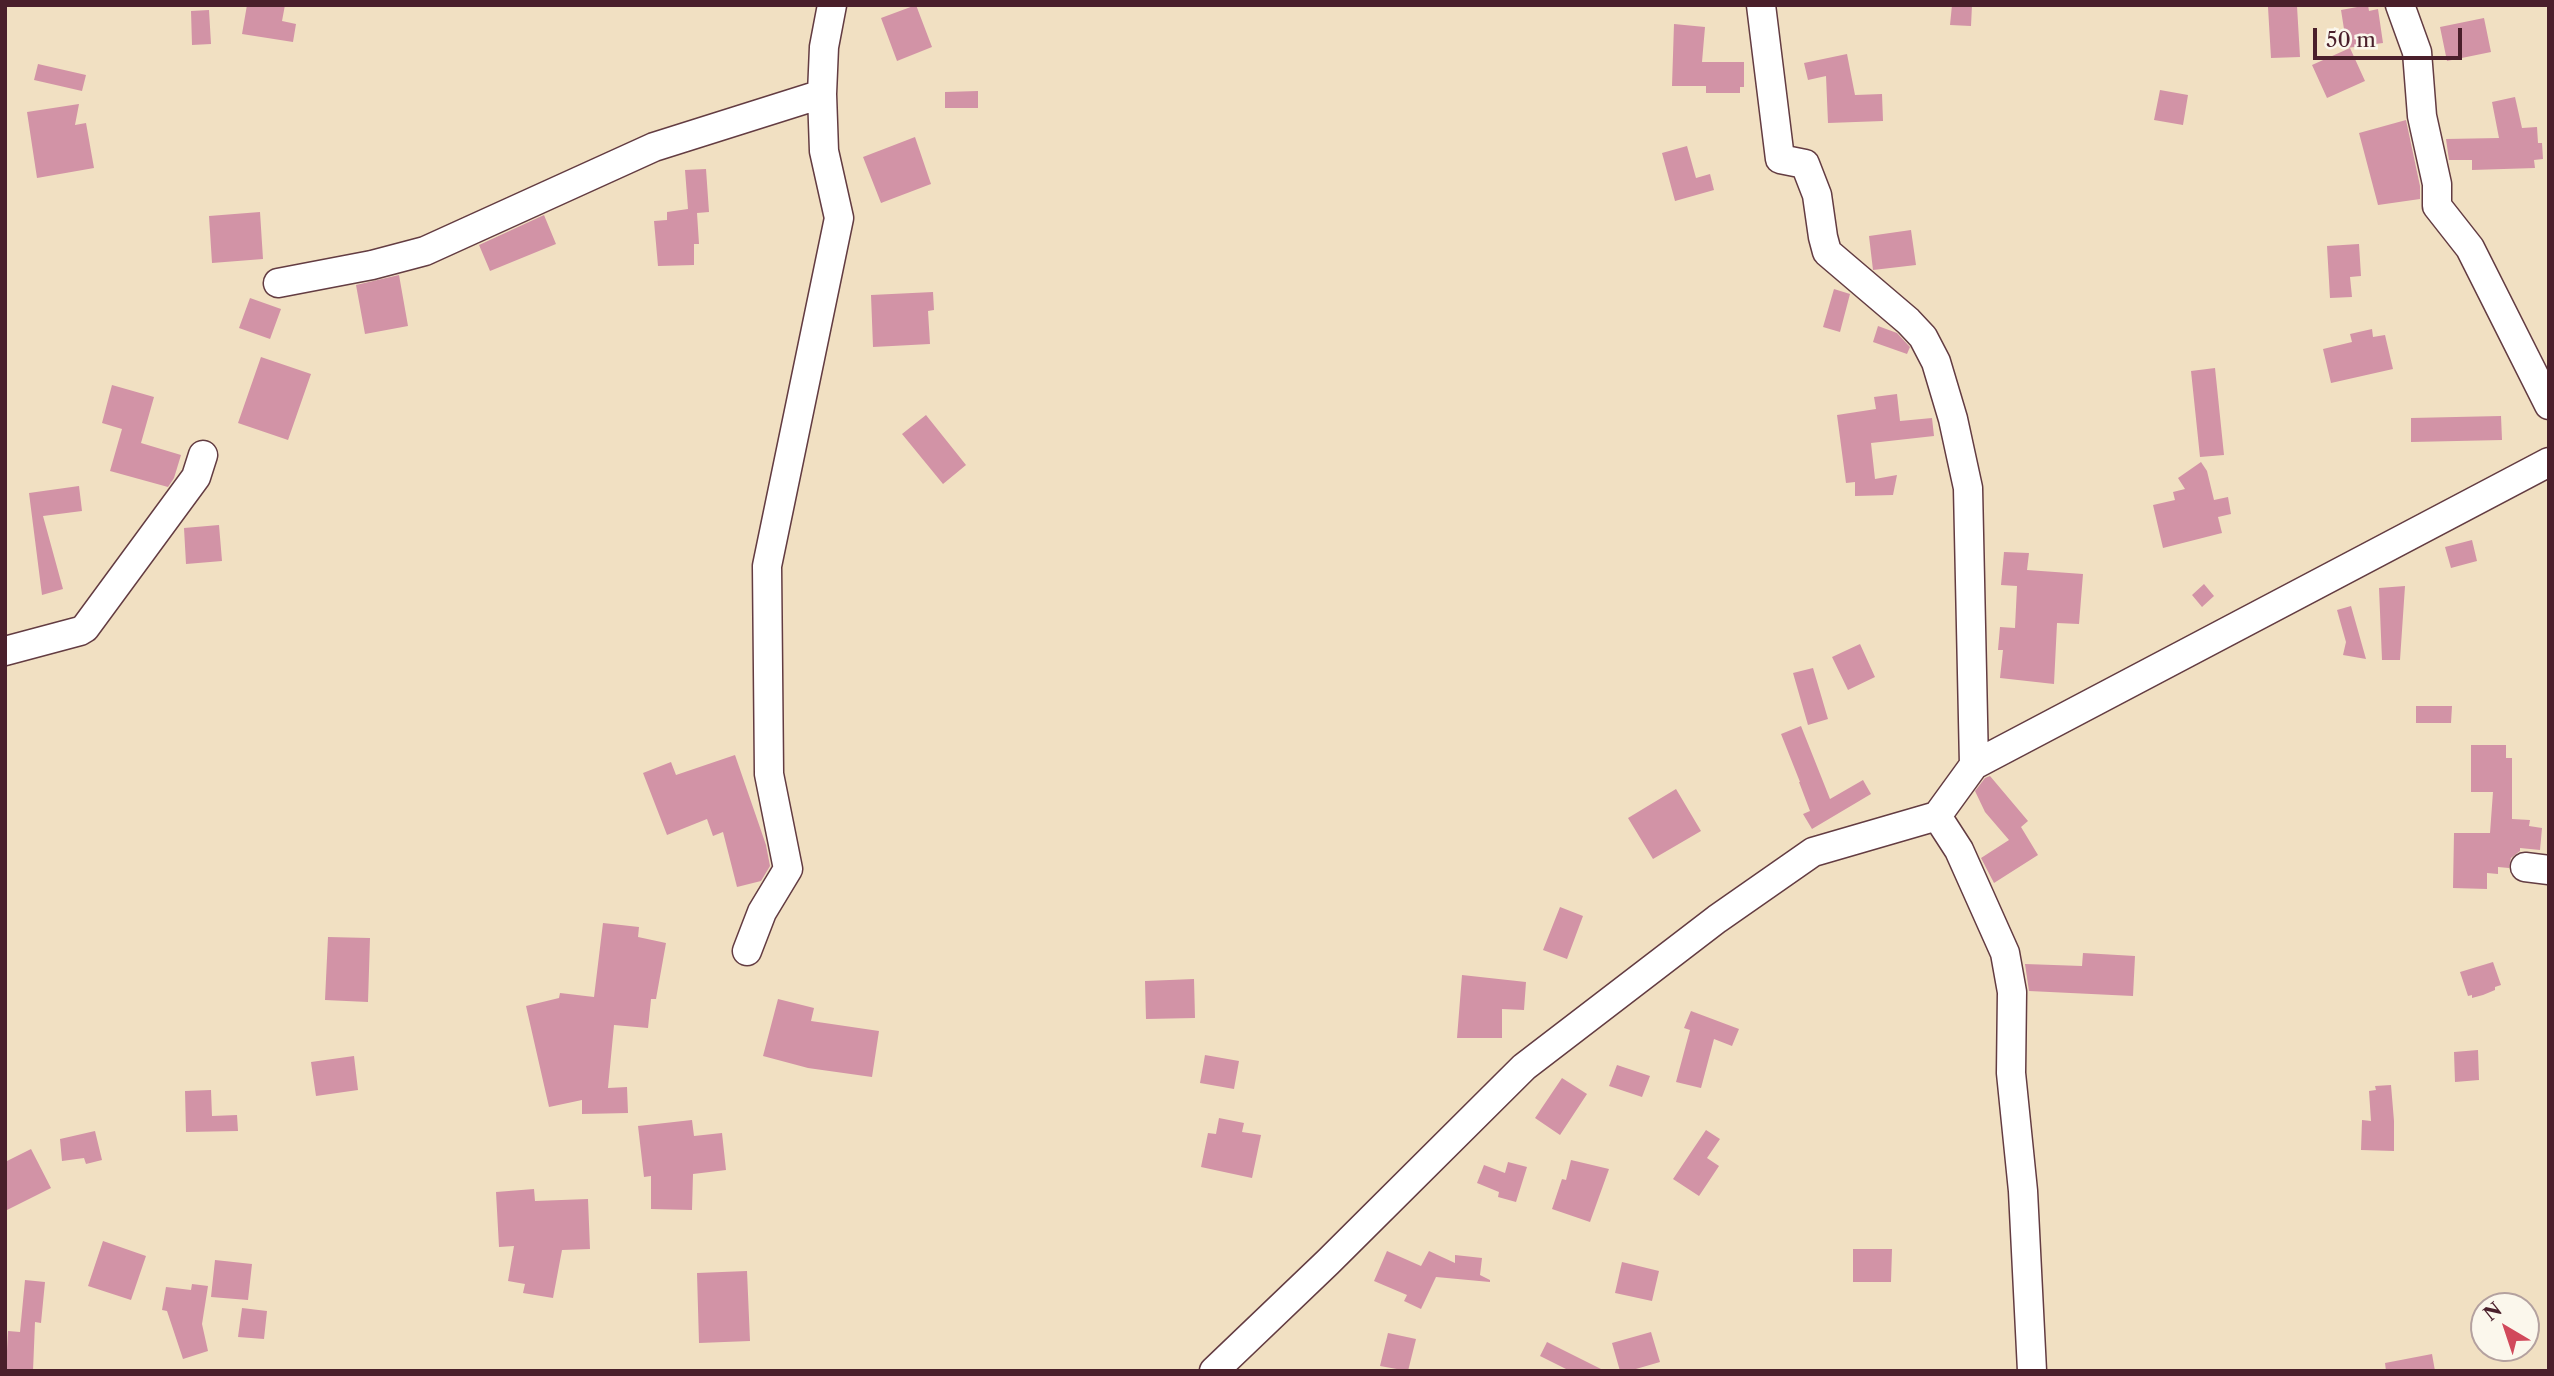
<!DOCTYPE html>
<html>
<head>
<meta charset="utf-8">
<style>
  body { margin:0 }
  #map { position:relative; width:2554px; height:1376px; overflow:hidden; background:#f1e0c2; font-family:"Libre Caslon Text",serif }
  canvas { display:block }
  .frame { position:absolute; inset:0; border:7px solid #4a1f2b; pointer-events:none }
  .north { position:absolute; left:2470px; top:1292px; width:70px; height:70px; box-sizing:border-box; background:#fbf7ec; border:2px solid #b4a19f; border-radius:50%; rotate:321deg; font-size:19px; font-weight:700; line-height:28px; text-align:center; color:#4a1f2b }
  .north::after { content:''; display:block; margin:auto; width:24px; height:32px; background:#d1495b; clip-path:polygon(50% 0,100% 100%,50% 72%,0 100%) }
  .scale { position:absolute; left:2313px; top:28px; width:149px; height:32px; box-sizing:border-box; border:4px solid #4a1f2b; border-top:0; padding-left:9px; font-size:21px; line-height:24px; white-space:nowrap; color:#4a1f2b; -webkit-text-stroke:5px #fbf7ec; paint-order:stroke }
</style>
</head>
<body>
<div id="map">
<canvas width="2554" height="1376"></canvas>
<div class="frame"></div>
<div class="north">N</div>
<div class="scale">50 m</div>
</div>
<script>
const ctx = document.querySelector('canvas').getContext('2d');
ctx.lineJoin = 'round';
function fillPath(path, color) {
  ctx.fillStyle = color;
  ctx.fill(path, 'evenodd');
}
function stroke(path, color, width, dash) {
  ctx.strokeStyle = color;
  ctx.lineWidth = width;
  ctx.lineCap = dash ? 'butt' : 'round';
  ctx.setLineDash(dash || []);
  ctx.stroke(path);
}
fillPath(new Path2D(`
  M247,5H285L282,21L296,24L293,42L242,34Z
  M916,5L932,47L897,61L881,18Z
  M1952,5H1972L1971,26L1950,25Z
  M2368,5L2369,11L2378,9L2383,43L2347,48L2341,10Z
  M2297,6L2300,57L2271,58L2268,7Z
  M209,10L211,44L192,45L191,11Z
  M2484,18L2491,52L2447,61L2440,27Z
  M1674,24L1705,27L1702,62H1744V87H1740V93H1706V86H1672Z
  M2350,48L2365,81L2327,98L2312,65Z
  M1847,54L1855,95L1882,94L1883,121L1828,123L1826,76L1808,80L1804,63Z
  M38,64L86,75L82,91L34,80Z
  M2160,90L2188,95L2183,125L2154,120Z
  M978,91V108H945V92Z
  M2515,97L2522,128L2537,127L2538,143H2542L2543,159L2534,160L2535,168L2472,170V160H2449L2446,139L2499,138L2492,102Z
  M79,104L75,125L86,123L94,168L37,178L27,112Z
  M2406,120L2420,186V199L2378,205L2359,133Z
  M915,137L931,184L881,203L863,157Z
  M1687,146L1696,178L1710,174L1714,190L1675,201L1662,153Z
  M706,169L709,212L697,213L699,244H694V265L658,266L654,221L667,220V212L688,209L685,170Z
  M260,212L263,259L212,263L209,216Z
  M544,215L556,244L490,271L479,245Z
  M1911,230L1916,265L1873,270L1869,236Z
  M2359,244L2361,276L2350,277L2352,297L2330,298L2327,246Z
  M399,275L408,326L365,334L356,285Z
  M1834,289L1850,294L1840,332L1823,327Z
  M933,292L934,310L928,311L930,344L873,347L871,295Z
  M250,298L281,309L270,339L239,328Z
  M1878,326L1897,333L1910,347L1907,354L1873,342Z
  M2372,329L2373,337L2385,335L2393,369L2331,383L2323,349L2352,342L2350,334Z
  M261,357L311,374L288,440L238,423Z
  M2215,368L2224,455L2200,457L2191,371Z
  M112,385L154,397L141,443L181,455L174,478L168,487L110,471L122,429L102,423Z
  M1897,394L1900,421L1932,418L1934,436L1871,443L1875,479L1897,475L1893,495L1855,496V482L1846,483L1837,415L1876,409L1874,397Z
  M926,415L966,465L943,484L902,434Z
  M2501,416L2502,440L2411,442V418Z
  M2201,462L2207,471L2214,500L2228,497L2231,514L2218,517L2222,533L2163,548L2153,505L2175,500L2173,492L2185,489L2178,478Z
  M79,486L82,511L43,516L63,589L42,595L29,493Z
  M219,525L222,561L186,564L184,528Z
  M2472,540L2477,561L2451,568L2445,547Z
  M2004,552L2029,553L2027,570L2083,574L2079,624L2057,623L2054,684L2000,678L2003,650H1998L2000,627L2015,628L2017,586L2001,585Z
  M2204,584L2214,596L2202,607L2192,595Z
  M2405,586L2400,660H2382L2379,588Z
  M2351,606L2366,659L2343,655L2346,642L2337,610Z
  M1860,644L1875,677L1848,690L1832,657Z
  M1813,668L1828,719L1808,725L1793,673Z
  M2416,706H2452L2451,723H2416Z
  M1801,726L1830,799L1863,780L1871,794L1812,829L1803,814L1810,811L1799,782H1800L1781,734Z
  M2471,745H2506V758H2512V819L2530,820L2529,826L2542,828L2540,850L2520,848V851L2511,858L2509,868L2498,867V874L2487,873V889L2453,888L2454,833H2490L2493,792H2471Z
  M735,755L766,845L770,866L761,881L737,887L723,832L713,836L707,819L667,835L643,773L671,762L676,775Z
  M1990,776L2028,821L2021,827L2038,855L1994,883L1981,858L2009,840L1985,812L1975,791L1985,778Z
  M1676,789L1701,831L1653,859L1628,818Z
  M1560,907L1583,916L1567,959L1543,950Z
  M603,923L639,927L638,937L666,943L656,999H651L648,1028L614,1025L608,1088L627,1087L628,1113L582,1114V1100L549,1107L526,1006L559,998L560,993L594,997Z
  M328,937L370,938L368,1002L325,1000Z
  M2083,953L2135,956L2133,996L2029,991L2025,964L2082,966Z
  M2493,962L2501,985L2495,987V990L2483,995L2472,998V995L2468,996L2460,972Z
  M1462,975L1526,982L1524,1010L1502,1009V1038H1457Z
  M1194,979L1195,1018L1146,1019L1145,981Z
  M778,999L814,1008L811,1021L879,1031L872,1077L808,1068L763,1056Z
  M1691,1011L1739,1029L1732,1046L1714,1039L1701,1088L1676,1082L1690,1030L1684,1028Z
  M2478,1050L2479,1080L2455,1082L2454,1052Z
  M1205,1055L1239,1061L1234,1089L1200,1083Z
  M354,1056L358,1090L316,1096L311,1062Z
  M1617,1065L1650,1076L1642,1097L1609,1086Z
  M1562,1078L1587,1094L1560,1135L1535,1118Z
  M2391,1085L2394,1121V1151L2361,1150L2362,1120L2371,1121L2369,1091L2376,1090L2375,1086Z
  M211,1090L212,1116L237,1115L238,1131L186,1132L185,1091Z
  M1219,1118L1244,1123L1242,1132L1261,1135L1252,1178L1201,1167L1208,1133L1216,1134Z
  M692,1120L694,1136L722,1133L726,1170L693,1174L692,1210L651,1209V1176L644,1177L638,1126Z
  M1706,1130L1720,1139L1707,1158L1719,1166L1699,1196L1673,1179Z
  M95,1131L102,1160L86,1164L84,1158L62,1161L60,1139Z
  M31,1149L51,1188L5,1211V1162Z
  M1571,1160L1609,1169L1590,1222L1552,1209L1562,1179L1566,1180Z
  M1508,1162L1527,1167L1516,1202L1498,1197L1499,1192L1477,1183L1484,1165L1505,1173Z
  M534,1189L535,1201L588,1199L590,1249L562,1250L553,1298L523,1293L525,1284L508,1281L514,1246L499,1247L496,1192Z
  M103,1241L146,1256L131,1300L88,1286Z
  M1853,1249H1892L1891,1282H1853Z
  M1387,1251L1421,1266L1429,1251L1455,1263V1255L1482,1258L1480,1275L1490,1280V1282L1436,1277L1421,1309L1404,1301L1407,1295L1374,1281Z
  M215,1260L252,1264L248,1300L211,1297Z
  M1622,1262L1659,1271L1652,1301L1615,1293Z
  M747,1271L750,1341L699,1343L697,1273Z
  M25,1280L45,1282L41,1323L35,1322L33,1371H6L8,1331L20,1332Z
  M192,1284L208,1286L202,1324L208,1351L183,1359L167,1311L162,1310L166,1287L191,1290Z
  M242,1308L267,1311L264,1339L238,1337Z
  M1651,1332L1660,1362L1629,1371H1620L1612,1343Z
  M1388,1333L1416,1339L1408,1371L1380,1366Z
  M1547,1342L1605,1371H1570L1540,1356Z
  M2432,1354L2435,1371H2386L2385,1363Z`), '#d293a6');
const minor = new Path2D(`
  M1761,5L1780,159L1805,164L1817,195L1823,237L1827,252L1908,321L1923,337L1936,362L1953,419L1968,488L1974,765
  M2400,5L2417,52L2422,116L2437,184V206L2470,248L2549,405
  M278,283L372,265L425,251L654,147L822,94
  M5,651L80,631L85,628L196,477L203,455
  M1937,816L1959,850L2005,953L2012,992L2011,1073L2023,1191L2032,1371
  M2525,867L2549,870
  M747,951L762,912L788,869L769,774L767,566L839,218L824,151L822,94L824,47L832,5
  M1214,1371L1328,1262L1524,1067L1717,919L1813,852L1937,816L1974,765L2549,462`);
stroke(minor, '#633c42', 31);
stroke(minor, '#fff', 28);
</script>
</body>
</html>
